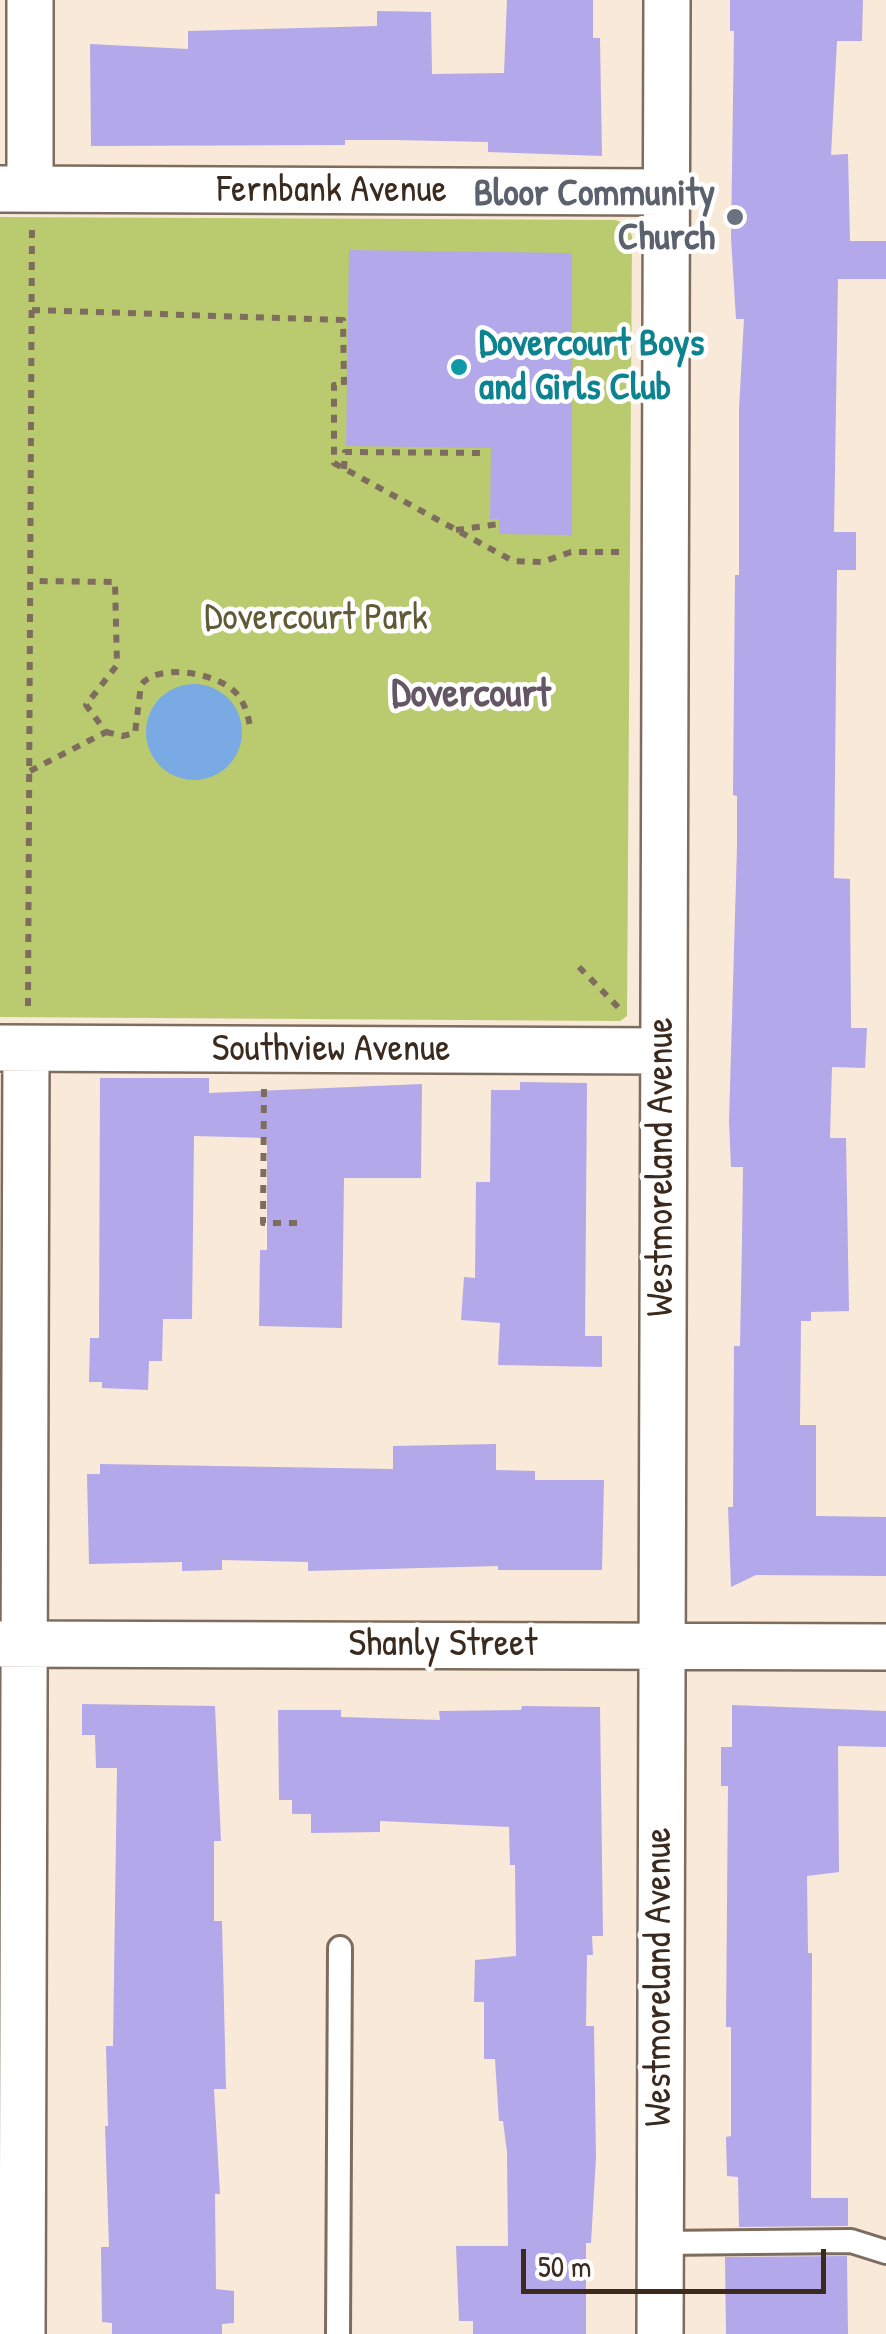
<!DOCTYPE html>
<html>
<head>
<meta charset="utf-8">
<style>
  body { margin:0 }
  #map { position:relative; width:886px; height:2334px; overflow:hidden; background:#f9e9d8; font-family:"Patrick Hand",sans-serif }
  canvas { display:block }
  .scale { position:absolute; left:521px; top:2249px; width:305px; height:45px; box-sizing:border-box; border:5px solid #3b2a1e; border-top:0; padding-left:12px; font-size:30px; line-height:35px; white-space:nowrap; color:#3b2a1e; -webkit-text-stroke:8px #fff; paint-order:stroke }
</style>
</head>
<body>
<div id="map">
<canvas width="886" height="2334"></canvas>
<div class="scale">50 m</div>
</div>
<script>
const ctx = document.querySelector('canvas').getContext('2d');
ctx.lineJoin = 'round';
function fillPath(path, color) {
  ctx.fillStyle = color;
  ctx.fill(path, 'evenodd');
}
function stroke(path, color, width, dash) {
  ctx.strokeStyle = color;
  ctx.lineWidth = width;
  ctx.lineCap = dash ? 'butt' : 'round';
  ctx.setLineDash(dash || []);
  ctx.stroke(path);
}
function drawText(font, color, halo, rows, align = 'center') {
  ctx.font = font + ' "Patrick Hand",sans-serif';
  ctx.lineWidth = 9;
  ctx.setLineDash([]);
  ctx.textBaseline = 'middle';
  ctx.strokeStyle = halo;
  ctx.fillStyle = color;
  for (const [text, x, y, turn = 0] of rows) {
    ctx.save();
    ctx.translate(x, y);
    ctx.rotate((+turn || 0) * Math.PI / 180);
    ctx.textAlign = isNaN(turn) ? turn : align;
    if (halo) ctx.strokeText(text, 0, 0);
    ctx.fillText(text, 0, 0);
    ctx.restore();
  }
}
fillPath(new Path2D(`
  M0,217L615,220L627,224L632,236L627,1016L620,1021L0,1017Z`), '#b9cb6e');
fillPath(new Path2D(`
  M146 732a48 48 0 1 1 96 0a48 48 0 1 1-96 0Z`), '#7aaae4');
fillPath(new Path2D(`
  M507,0H593V38H600L602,156L488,152V142L394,140H345V145L91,146L90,44L188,49V31L377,26V11L431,12L432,74L504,73Z
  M730,0H863L862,41H837L831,155L848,154L850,241H886V279H838L834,532H856V570H837L834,878L850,879L851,1028H867L865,1068L832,1067L830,1138H846L849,1311L811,1312V1321H801L800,1425H816V1516L886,1517V1576L756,1575L731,1587L728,1507H733L734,1346H740L742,1240L743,1167H731L729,1121L737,847V796L733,795L735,575H739V409L744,319H736L731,238L734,31H730Z
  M349,250L572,253V535L499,534V519H490L491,448L346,446Z
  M100,1078H209V1093L422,1084L421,1178H344L342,1328L259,1326L260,1250H267V1138L194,1136L192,1319H163L162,1361H149L148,1390L102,1388V1382H89L90,1338H99Z
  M520,1082L587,1083L585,1336H602V1367L498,1365L500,1323L461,1320L464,1277L475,1278L476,1182H490L491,1090H520Z
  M496,1444V1470L535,1471V1480H604L602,1570H498V1566L308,1571V1562L222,1560V1570L182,1571V1562L89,1564L87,1474H100V1464L393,1469V1446Z
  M82,1704L215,1706L221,1841H214V1921H222L226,2089H214L220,2194H215L216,2289L234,2291V2323L222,2324V2334H112V2323L102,2322L101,2247H109L105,2126H108L106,2046H113L117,1768H96L95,1735H82Z
  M732,1705L886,1711V1747L838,1746L839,1872L807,1876L808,1953H812L811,2198H848V2226L739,2227L738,2177L727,2176L726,2137L731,2136V2027H726L728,1786H721V1747H732Z
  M522,1706L600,1707L603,1936H592L593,1955H587L586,2026H594L596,2157L591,2243H586V2334H473V2321H459L456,2246H508L507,2152L503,2121H499L495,2059H484V2002H474L475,1960L516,1956L515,1865H510L509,1827L380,1821V1832L311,1833V1814H292V1800H279L278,1710H341V1717L440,1720L439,1711L521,1710Z
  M847,2256L848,2334H726L725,2257Z`), '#b3a8e9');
const service = new Path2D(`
  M660,2243L851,2241L886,2252
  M338,2334L340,1948`);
const minor = new Path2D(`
  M0,189L664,192
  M30,189V0
  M0,1048L662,1051
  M0,1644L886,1647
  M22,2334L26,1049
  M660,2334L667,0`);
stroke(service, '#7e6d5f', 28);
stroke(minor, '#7e6d5f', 50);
stroke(new Path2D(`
  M32,310L343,320L344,385H334V463L513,561L542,562L571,552H626
  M344,469L345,452L488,453
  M456,530L499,524
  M106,732L122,736L135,733L141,685C158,662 218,673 236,693C246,704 248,717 251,730
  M30,771L106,732L86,705L117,665L115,582L33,581
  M579,967L620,1009
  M28,1006L32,228
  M264,1089L263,1223H302`), '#7e6d5f', 6, [8, 8]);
stroke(service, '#fff', 22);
stroke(minor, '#fff', 45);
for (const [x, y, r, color] of [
  [735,217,10,"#6b7280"],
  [459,367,10,"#0f9aa8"]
]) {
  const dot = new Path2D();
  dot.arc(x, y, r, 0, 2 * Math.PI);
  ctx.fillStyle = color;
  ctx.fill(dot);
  stroke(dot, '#fff', 4);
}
drawText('38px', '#3b2a1e', '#fff', [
  ["Fernbank Avenue",332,191],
  ["Southview Avenue",331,1050],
  ["Westmoreland Avenue",662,1167,-90],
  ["Shanly Street",443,1645],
  ["Westmoreland Avenue",660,1977,-90]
]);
drawText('bold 38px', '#5b616d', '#fff', [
  ["Bloor Community",715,195],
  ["Church",715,239]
], 'right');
drawText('bold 38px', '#0d838f', '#fff', [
  ["Dovercourt Boys",479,345],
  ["and Girls Club",479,389]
], 'left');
drawText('38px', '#615a36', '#fff', [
  ["Dovercourt Park",316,619]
]);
drawText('bold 40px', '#655665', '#fff', [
  ["Dovercourt",471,695]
]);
</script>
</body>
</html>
